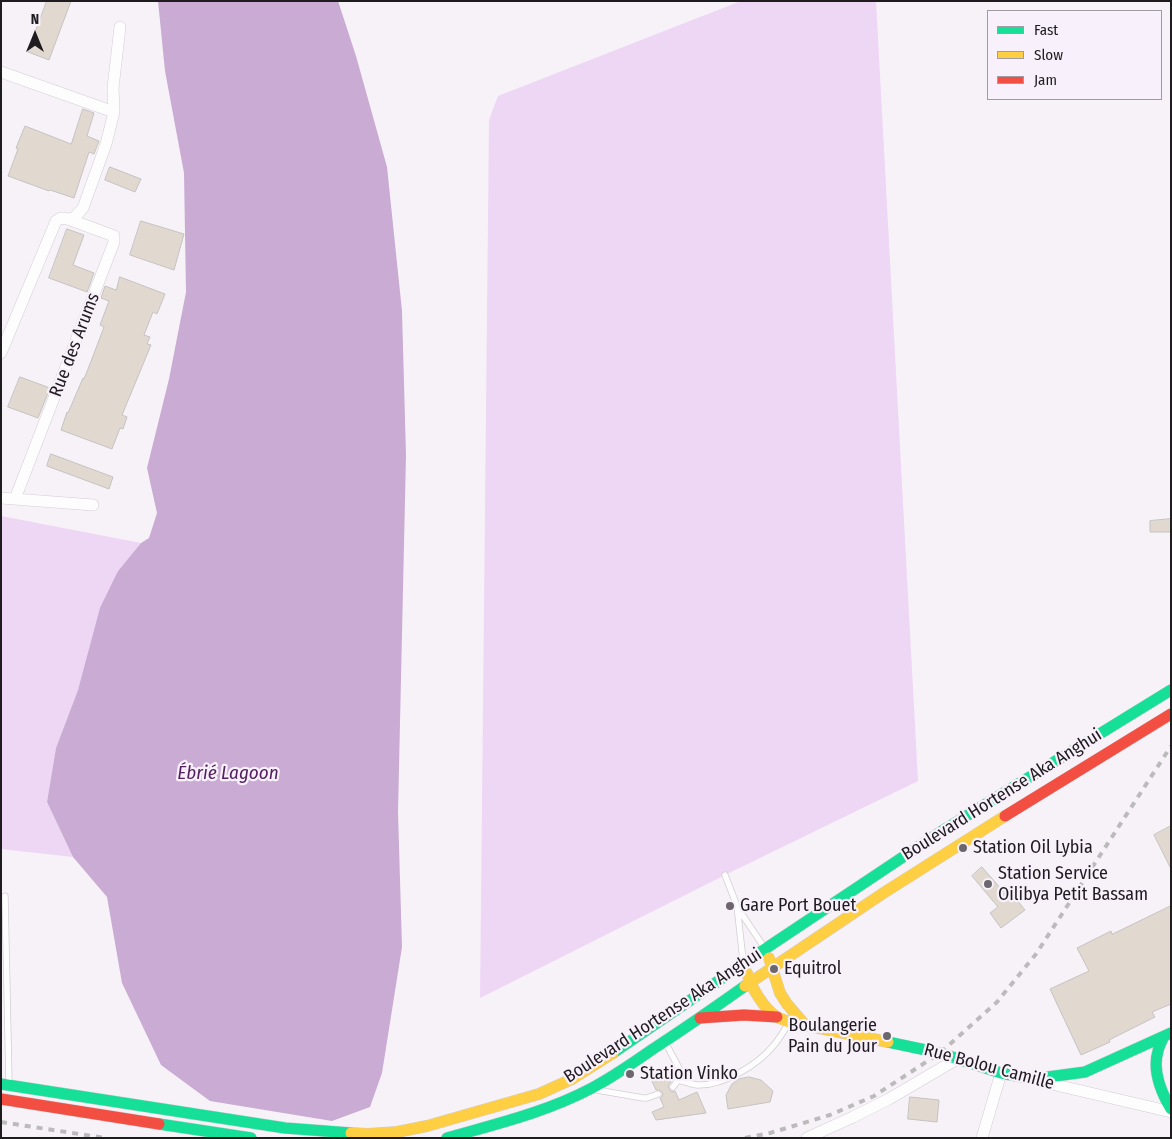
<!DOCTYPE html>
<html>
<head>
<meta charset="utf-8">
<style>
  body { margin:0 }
  #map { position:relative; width:1172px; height:1139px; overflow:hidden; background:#f7f2f8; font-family:"Fira Sans Condensed",sans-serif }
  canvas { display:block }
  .frame { position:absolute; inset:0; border:2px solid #1f1c20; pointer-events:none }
  .legend { position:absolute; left:987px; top:10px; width:175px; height:90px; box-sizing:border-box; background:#f8f0fa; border:1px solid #a19ba3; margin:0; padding:6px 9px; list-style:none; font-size:15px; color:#1f1c20 }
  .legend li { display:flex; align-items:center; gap:10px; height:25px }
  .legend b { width:25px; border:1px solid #a19ba3 }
  .north { position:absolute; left:10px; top:10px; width:50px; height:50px; -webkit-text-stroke:4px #f8f0fa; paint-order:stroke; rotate:0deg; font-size:14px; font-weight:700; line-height:20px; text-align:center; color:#1f1c20 }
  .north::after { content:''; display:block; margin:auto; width:18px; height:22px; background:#1f1c20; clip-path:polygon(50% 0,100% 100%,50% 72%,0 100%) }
</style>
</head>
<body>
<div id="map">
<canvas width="1172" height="1139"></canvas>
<div class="frame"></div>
<ul class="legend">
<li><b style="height:6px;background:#16e098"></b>Fast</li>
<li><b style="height:6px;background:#ffcf43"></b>Slow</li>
<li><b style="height:6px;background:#f24e42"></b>Jam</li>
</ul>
<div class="north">N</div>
</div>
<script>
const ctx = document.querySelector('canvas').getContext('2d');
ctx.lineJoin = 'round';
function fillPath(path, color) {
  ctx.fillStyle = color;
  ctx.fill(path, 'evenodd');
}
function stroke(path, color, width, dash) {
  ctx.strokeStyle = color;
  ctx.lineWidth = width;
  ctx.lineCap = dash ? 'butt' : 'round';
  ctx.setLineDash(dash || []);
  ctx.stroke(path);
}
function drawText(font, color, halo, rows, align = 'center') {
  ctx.font = font + ' "Fira Sans Condensed",sans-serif';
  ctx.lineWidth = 4.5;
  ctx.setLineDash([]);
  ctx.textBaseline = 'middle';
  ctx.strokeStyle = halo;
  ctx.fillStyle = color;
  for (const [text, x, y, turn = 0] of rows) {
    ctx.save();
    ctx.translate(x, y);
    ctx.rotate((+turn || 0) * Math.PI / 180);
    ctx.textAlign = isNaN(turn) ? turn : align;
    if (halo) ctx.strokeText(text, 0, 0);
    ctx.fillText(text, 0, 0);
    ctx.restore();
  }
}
fillPath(new Path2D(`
  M741,1H876L918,781L725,875L480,998L489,120L498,96Z
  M1,516L141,543L118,571L78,690L56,748L47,802L73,857L1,849Z`), '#eed6f5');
fillPath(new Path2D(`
  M158,1H338L356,56L387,167L402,311L406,455L398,812L402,947L382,1073L370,1107L332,1121L210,1101L161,1065L122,983L107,897L73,857L47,802L56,748L78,690L100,608L118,571L141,543L149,538L157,513L147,468L169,379L186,292L184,173L165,71Z`), '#c9abd3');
const building = new Path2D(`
  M47,1H71L49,60L28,52Z
  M83,109L94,113L87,136L99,141L94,154L89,152L74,198L50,190L49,191L8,176L18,149L16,148L25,126L71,144Z
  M110,167L141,179L135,192L105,180Z
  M141,221L184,234L174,270L130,255Z
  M67,229L84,235L73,265L94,273L87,292L49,278Z
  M120,277L165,294L157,314L153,312L144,335L150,337L147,344L151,345L122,415L127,417L123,429L120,428L112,449L61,430L67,412L68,413L83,378L84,379L90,364L104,327L100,325L109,301L101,298L105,286L116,290Z
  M20,377L50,388L38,418L8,407Z
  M51,454L113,477L109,489L47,466Z
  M1171,519V532H1150V521Z
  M1171,826V869L1154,835Z
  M982,867L1009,898L1013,895L1025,910L1001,928L990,913L998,907L972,876Z
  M1171,906V1004L1152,1012L1155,1017L1109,1040L1110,1042L1081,1055L1050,989L1089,971L1077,948L1111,931L1112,934Z
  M666,1072L671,1082L668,1086L669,1089L672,1092L675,1091L679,1100L697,1092L706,1113L656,1120L652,1112L664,1107L660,1098L662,1097L663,1093L659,1090H656L651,1079Z
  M749,1077L761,1080L773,1091L770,1102L728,1109L726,1095L732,1084L739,1079Z
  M910,1097L939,1100L937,1122L908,1119Z`);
fillPath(building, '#e1d9cf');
stroke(building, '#c4c2c3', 1);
const lane = new Path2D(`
  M725,875L737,906L743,960
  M5,896L9,1083
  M737,907L764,947
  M665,1042L679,1068C681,1076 678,1081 673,1087
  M678,1080C685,1082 691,1084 697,1085C723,1086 758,1065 774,1045C780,1038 784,1030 789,1023
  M597,1090L643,1098H647L658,1094`);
const street = new Path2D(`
  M1,72L114,112
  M1,353L56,221L61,218L68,219L74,218L83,208L106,144L114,112L113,88L120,27
  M1,498L93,505
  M15,499L114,242V236L68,219
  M1039,1081L1171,1112
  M807,1138L853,1117L889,1099L957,1059
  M982,1138L1001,1073`);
const fast = new Path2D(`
  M1164,1036C1162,1041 1159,1046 1158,1051C1152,1071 1161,1092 1171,1109
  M888,1042L940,1053L1001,1073L1033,1079L1085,1072L1171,1033
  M613,1053L765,949L942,831L1171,690
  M1,1084L285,1128L351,1133
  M159,1124L251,1138
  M447,1138C496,1124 547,1112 592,1088C613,1077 633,1063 653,1049C684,1029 714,1008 745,986`);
const slow = new Path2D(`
  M769,958L780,993L787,1004L806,1026
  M747,973C751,987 764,1009 777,1017C781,1019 785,1020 789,1022L888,1042
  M745,986L885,892L1005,816
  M351,1133L368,1134L397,1132L427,1126L539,1094L572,1079L613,1053`);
const jam = new Path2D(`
  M1005,816L1171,714
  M700,1018L744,1015L777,1017
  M1,1099L159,1124`);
stroke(lane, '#d2ced3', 7);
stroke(street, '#d2ced3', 12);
stroke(fast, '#d2ced3', 12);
stroke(slow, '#d2ced3', 12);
stroke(jam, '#d2ced3', 12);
stroke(lane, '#fefdfe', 5.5);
stroke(street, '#fefdfe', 11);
stroke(fast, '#16e098', 11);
stroke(slow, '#ffcf43', 11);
stroke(jam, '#f24e42', 11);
stroke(new Path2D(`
  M1,1122L105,1138
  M745,1138L770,1133L830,1115L874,1096L940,1053L997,1002L1036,954L1171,746`), '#bcbbbc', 4, [6, 6]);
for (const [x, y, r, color] of [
  [963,848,5,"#6b676c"],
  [988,884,5,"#6b676c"],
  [730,906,5,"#6b676c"],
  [774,969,5,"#6b676c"],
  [887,1036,5,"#6b676c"],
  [630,1074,5,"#6b676c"]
]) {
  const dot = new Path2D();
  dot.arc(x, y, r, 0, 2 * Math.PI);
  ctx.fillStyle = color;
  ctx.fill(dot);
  stroke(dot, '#f8f0fa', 2);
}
drawText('18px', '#1f1c20', '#f8f0fa', [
  ["Rue des Arums",75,345,-69],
  ["Boulevard Hortense Aka Anghui",1002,795,-32],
  ["Boulevard Hortense Aka Anghui",663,1016,-33],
  ["Rue Bolou Camille",989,1067,15]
]);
drawText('18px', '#1f1c20', '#f8f0fa', [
  ["Station Oil Lybia",973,848],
  ["Station Service",998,874],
  ["Oilibya Petit Bassam",998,895],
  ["Gare Port Bouet",740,906],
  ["Equitrol",784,969],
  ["Boulangerie",877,1026,"right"],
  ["Pain du Jour",877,1047,"right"],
  ["Station Vinko",640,1074]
], 'left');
drawText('italic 19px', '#532162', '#f8f0fa', [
  ["Ébrié Lagoon",228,774]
]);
</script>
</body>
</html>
